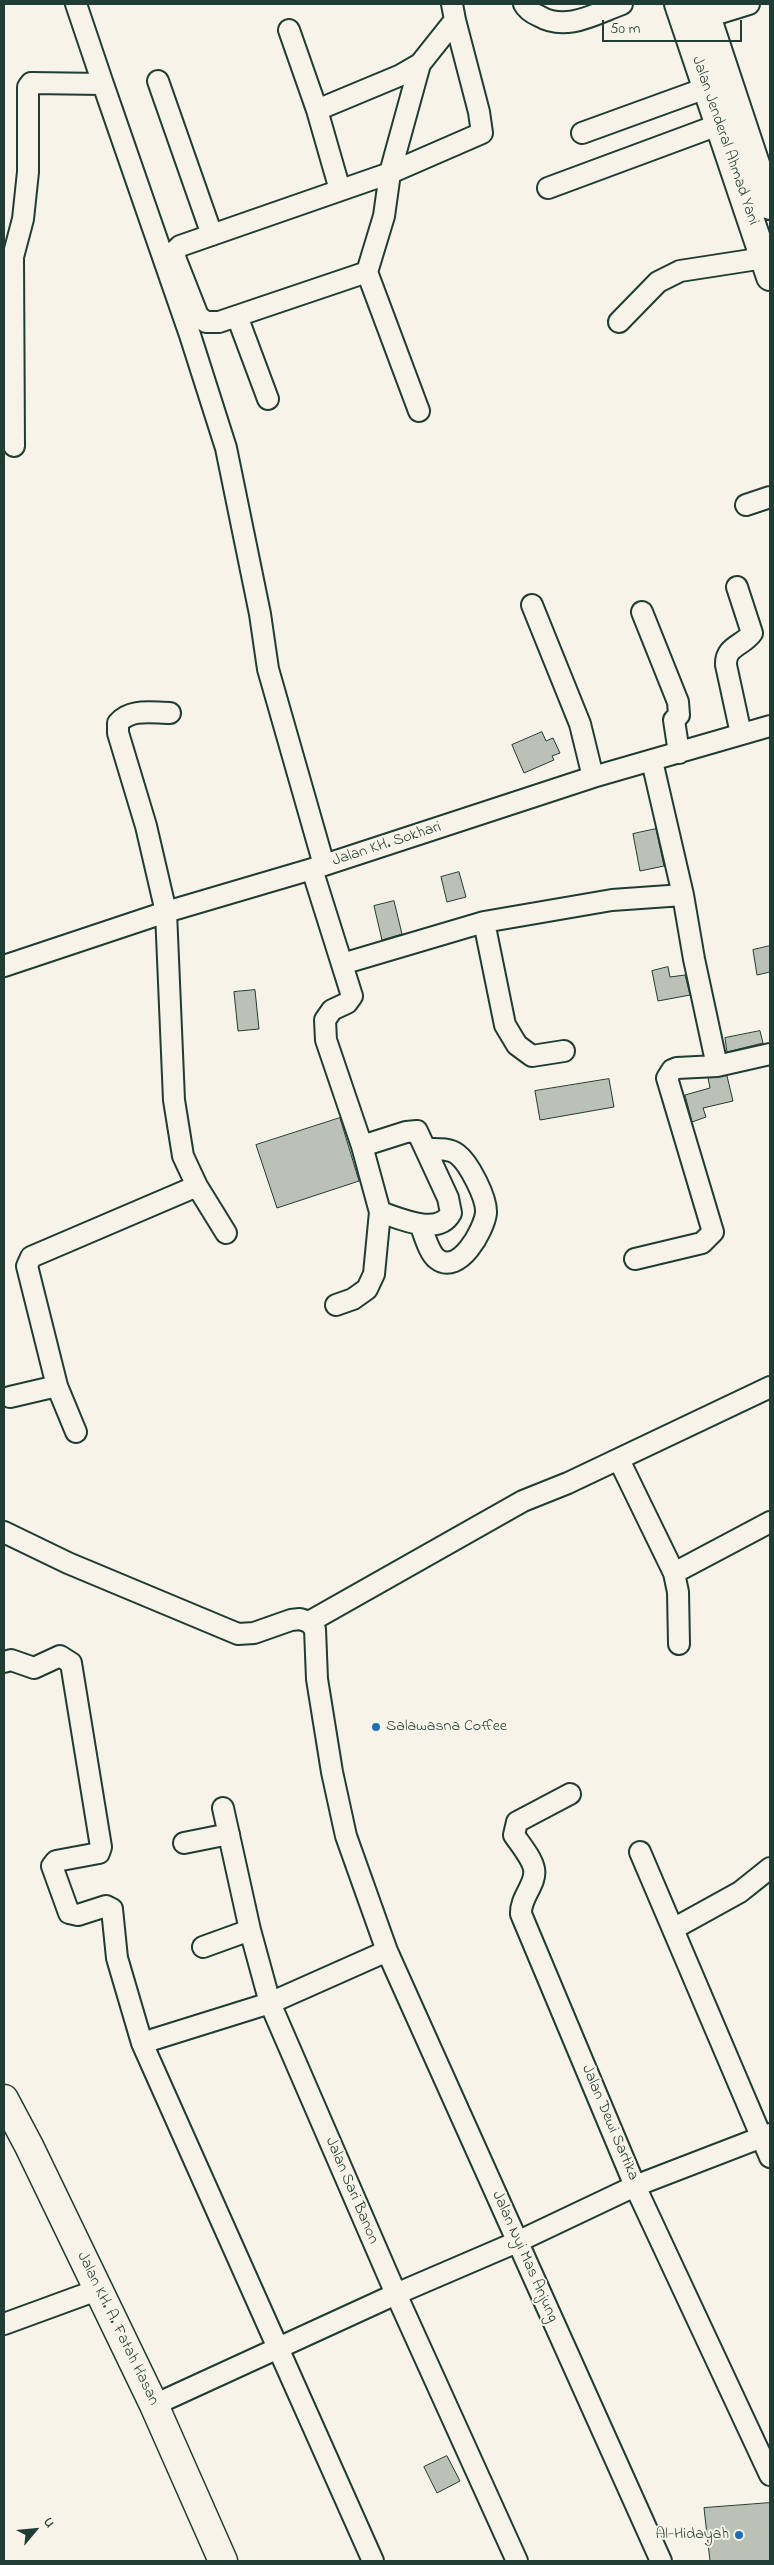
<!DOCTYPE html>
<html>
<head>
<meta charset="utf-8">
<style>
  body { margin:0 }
  #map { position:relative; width:774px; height:2565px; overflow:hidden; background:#f7f3e8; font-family:"Indie Flower",sans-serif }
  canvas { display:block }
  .frame { position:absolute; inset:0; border:5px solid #1f3d34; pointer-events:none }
  .north { position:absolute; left:10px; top:2505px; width:50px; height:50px; -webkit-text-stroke:4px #f7f3e8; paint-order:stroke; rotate:62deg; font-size:14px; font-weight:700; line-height:20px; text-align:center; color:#1f3d34 }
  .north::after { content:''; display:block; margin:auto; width:18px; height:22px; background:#1f3d34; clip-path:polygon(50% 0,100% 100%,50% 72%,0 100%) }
  .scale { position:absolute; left:602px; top:20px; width:140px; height:22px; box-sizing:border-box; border:2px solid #1f3d34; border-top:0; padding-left:6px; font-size:15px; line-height:18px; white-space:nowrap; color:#1f3d34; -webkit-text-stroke:4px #f7f3e8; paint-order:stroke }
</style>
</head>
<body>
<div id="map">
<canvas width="774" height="2565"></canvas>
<div class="frame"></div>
<div class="north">U</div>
<div class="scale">50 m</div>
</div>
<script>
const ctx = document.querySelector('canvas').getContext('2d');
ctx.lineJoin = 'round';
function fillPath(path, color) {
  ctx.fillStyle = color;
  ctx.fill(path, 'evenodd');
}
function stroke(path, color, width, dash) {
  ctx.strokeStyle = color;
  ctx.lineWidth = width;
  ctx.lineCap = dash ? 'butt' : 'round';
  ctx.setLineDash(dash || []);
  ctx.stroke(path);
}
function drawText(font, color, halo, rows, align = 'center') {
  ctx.font = font + ' "Indie Flower",sans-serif';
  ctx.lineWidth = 4;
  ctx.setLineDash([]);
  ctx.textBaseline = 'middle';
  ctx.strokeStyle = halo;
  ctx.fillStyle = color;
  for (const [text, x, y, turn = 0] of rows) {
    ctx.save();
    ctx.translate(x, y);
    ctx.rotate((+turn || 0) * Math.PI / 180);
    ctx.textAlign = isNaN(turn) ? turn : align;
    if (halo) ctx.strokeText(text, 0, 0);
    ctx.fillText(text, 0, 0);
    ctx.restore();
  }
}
const building = new Path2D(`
  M542,732L546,741L553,738L560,753L552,756L554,760L524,773L512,745Z
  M656,829L664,866L640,871L633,834Z
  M459,872L466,897L447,902L441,877Z
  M394,901L402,934L382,940L374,906Z
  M770,946V972L757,975L753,950Z
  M668,967L670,977L685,975L690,995L658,1001L652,971Z
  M255,990L259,1029L238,1031L234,992Z
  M760,1031L763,1043L727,1052L725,1038Z
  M727,1076L733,1101L703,1108L706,1117L692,1122L685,1095L710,1088L708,1078Z
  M609,1079L614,1107L540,1120L535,1091Z
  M340,1118L359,1181L277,1208L256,1145Z
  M447,2456L460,2481L437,2493L424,2467Z
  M770,2503V2561H710L704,2508Z`);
fillPath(building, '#bbc1b6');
stroke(building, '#1f3d34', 1);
const minor = new Path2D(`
  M524,4C527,10 532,13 539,16C566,32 595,14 622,4
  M707,17L749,4
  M289,30L317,110
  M420,64L390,173L384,216L367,272L219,322H206L198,316L176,260L174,252L180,246L390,173L482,133L479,112L455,20
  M158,81L212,235
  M103,84L190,335L226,448L260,614L268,669L324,865
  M582,133L706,88
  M548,188L718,125
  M340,190L317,110L401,75L420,64L455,20L452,4
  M367,272L419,411
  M237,316L268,399
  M619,322L658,282L680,271L764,258
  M14,446L13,257L23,219L28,172V87L31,83L103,84L76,4
  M746,505L770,497
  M737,587L752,633C743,646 725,646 726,665L741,734
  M532,605L580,724L593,777
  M642,612L678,702L679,715L674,720L679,753
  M170,713C152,713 131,708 118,723V733L146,826L166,912L174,1100L183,1156L197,1186L226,1233
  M652,761L683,895L694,959L717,1066
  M312,869L352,996L347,1003L332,1010L325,1020L326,1040L362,1146L380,1212L374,1274L367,1289L353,1299L336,1305
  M484,922L505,1025L517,1045L532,1056L564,1051
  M342,964L484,922L612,900L683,895
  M4,966L166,912L312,869L593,777L770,726
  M362,1146L406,1132L417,1131L448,1198L451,1213C438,1237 399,1218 380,1212
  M420,1224C424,1234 429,1253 437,1259C459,1276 484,1230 486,1213C487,1198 469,1163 457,1154C449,1148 437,1149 427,1149
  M635,1259L702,1243L713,1232L667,1078L672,1070L677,1068L717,1066L770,1054
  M10,1397L57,1386
  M76,1432L57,1386L27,1266L31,1257L197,1186
  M619,1460L674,1573L678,1592L679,1644
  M4,1532L68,1563L238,1634L254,1633L291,1620L300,1619L309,1622L315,1629L317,1679L332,1772L346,1836L387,1951L661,2561
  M674,1573L770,1522
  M309,1622L523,1501L568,1483L770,1387
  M4,1662L11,1660L34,1668L60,1656L71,1663L101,1847L99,1853L56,1861L52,1866L69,1913L78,1915L106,1906L112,1909L117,1958L142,2043L373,2561
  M570,1794L517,1822L514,1835C520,1844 532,1858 534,1869C537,1884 520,1897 521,1914L635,2186L770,2475
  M223,1808L250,1930L270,2003L396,2294L517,2561
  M184,1843L229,1834
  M640,1852L770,2157
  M673,1929L740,1892L770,1868
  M203,1947L250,1930
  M142,2043L270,2003L387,1951
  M4,2324L97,2290
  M154,2405L396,2294L517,2242L635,2186L770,2134`);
const major = new Path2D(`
  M678,4L770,277
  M703,4L770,206`);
const highway = new Path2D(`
  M4,2099L29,2146L154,2405L223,2561`);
stroke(minor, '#1f3d34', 24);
stroke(major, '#1f3d34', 30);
stroke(highway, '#1f3d34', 31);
stroke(minor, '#f7f3e8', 20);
stroke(major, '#f7f3e8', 26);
stroke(highway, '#f7f3e8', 28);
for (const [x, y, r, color] of [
  [376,1727,5,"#1f6fb2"],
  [739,2535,5,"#1f6fb2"]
]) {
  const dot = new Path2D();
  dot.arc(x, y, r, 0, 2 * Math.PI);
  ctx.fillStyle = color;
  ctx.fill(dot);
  stroke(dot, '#f7f3e8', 2);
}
drawText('16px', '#1f3d34', '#f7f3e8', [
  ["Jalan Jenderal Ahmad Yani",724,141,71],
  ["Jalan KH. Sokhari",387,845,-18],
  ["Jalan Dewi Sartika",609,2123,67],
  ["Jalan Sari Banon",351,2191,67],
  ["Jalan Nyi Mas Anjung",524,2257,66],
  ["Jalan KH. A. Fatah Hasan",117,2329,64]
]);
drawText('16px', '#1f3d34', '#f7f3e8', [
  ["Salawasna Coffee",386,1727],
  ["Al-Hidayah",729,2535,"right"]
], 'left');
</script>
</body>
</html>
